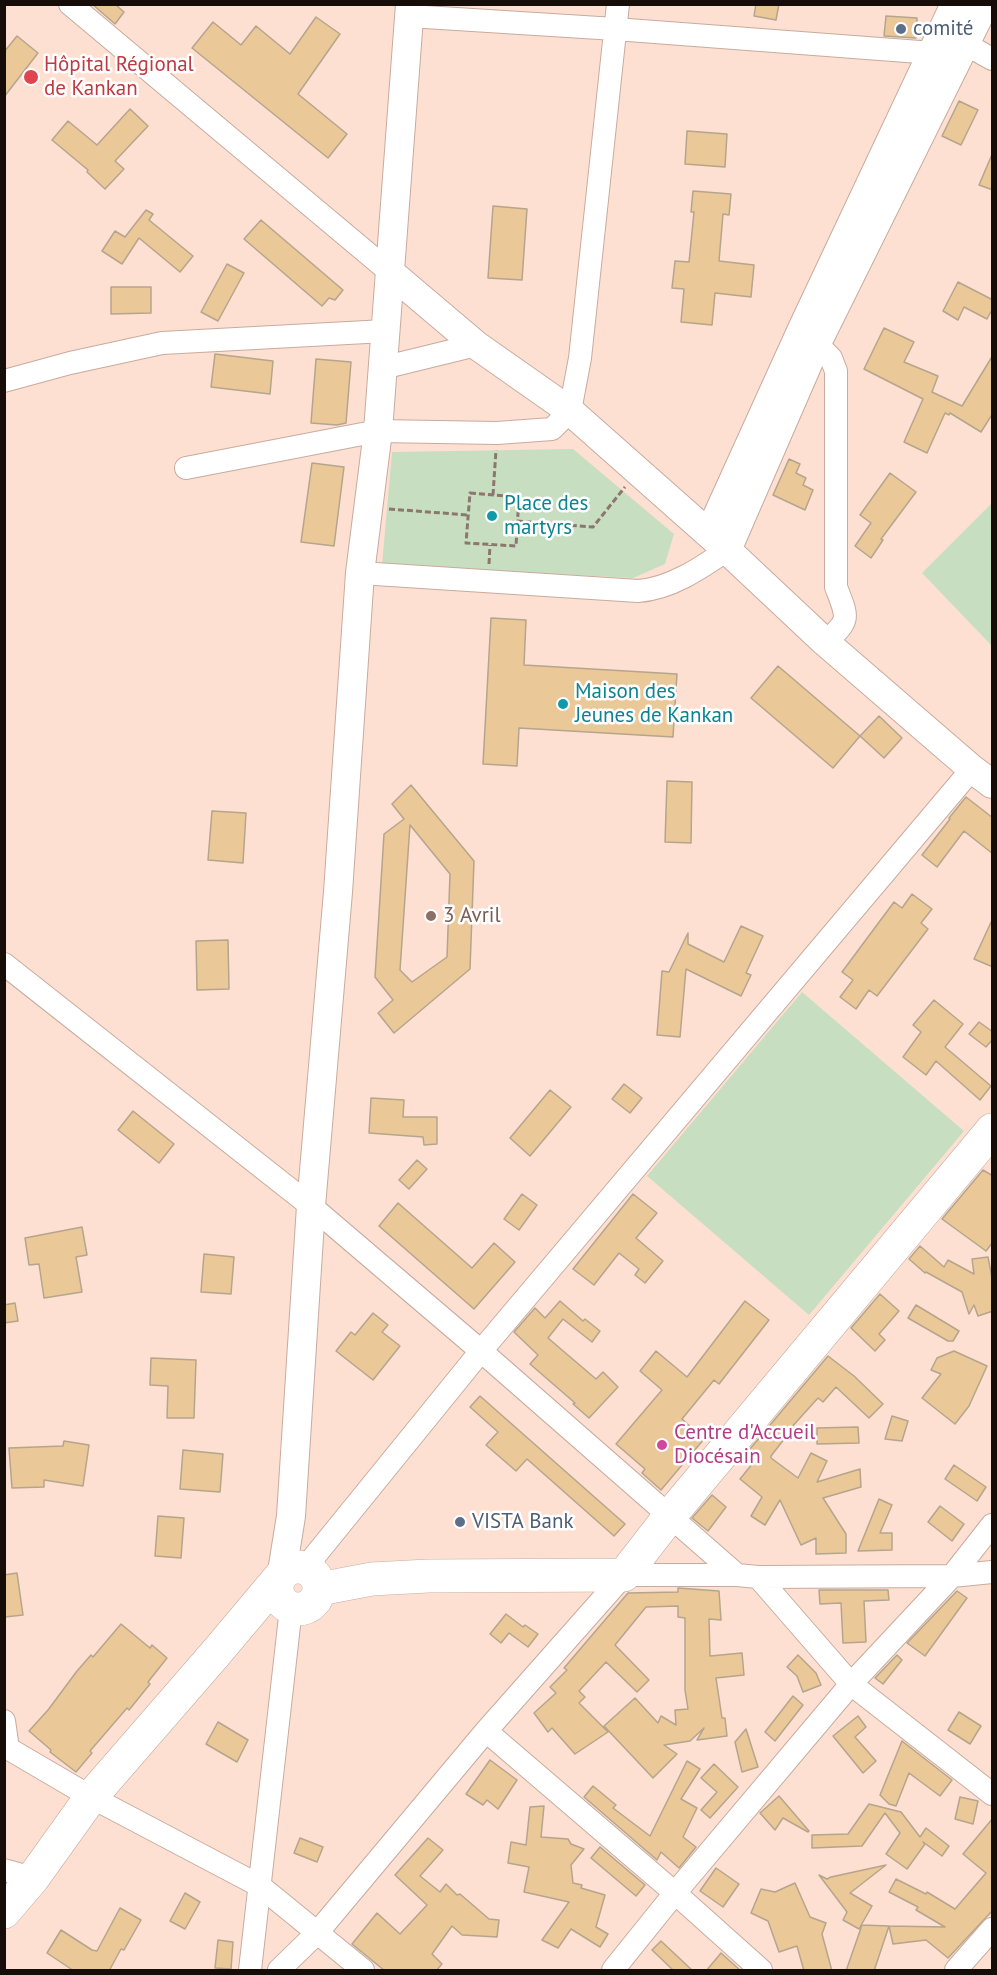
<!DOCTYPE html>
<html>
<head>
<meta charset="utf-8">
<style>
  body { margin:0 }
  #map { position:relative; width:997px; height:1975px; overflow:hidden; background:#fee0d2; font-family:"PT Sans",sans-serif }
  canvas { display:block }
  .frame { position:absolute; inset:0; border:6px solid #160d08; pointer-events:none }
</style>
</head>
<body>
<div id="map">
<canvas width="997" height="1975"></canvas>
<div class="frame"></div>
</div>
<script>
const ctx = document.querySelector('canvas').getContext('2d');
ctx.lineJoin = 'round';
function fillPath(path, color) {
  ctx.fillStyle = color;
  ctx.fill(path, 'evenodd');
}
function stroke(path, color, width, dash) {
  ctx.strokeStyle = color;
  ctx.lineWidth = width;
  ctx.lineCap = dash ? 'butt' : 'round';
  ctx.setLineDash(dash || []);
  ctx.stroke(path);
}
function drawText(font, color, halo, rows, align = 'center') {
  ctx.font = font + ' "PT Sans",sans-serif';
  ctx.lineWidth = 5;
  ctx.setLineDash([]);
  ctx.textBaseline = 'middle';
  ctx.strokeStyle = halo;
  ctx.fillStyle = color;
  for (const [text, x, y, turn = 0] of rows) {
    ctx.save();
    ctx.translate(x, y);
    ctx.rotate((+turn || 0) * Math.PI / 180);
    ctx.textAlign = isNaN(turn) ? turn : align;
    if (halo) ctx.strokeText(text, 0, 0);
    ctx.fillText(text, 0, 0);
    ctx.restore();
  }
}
fillPath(new Path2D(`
  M573,449L674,534L665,564L633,578L382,565L392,452Z
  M992,503V646L922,573Z
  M802,992L964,1131L809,1315L647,1176Z`), '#c7dec1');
const building = new Path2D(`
  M92,4H115L124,12L115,24Z
  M756,4H779L776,20L754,16Z
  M886,16L917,18L916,38L884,36Z
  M316,17L340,34L298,94L347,134L328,158L192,48L213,22L241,45L256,26L290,54Z
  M17,36L38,53L4,97V52Z
  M959,101L978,110L961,145L942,136Z
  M130,109L148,126L115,161L124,169L105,189L87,172L88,170L52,140L68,121L97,145Z
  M687,131L727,134L725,167L685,164Z
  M993,152V190L979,185Z
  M693,191L731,194L729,215L723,214L719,261L754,265L751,297L715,293L712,325L681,322L684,289L672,288L675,261L689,262L694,212H691Z
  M493,206L527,209L522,280L488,278Z
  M146,210L153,214L149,220L193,256L180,272L139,238L122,264L102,251L115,231L125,237Z
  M261,220L343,290L335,300L329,298L322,306L244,239Z
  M227,264L244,273L218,321L201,312Z
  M958,282L993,300V308L987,319L964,307L958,320L943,311Z
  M111,287H151V313L111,314Z
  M884,328L914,342L904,362L938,376L932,392L962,406L993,355V413L981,432L950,413L949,415L945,413L927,453L904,442L923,399L864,369Z
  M215,354L273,361L270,394L211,387Z
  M316,359L351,362L346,423L337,425L311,423Z
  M789,459L800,464L796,473L806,478L803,485L813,490L805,510L773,495Z
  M312,463L344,467L334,546L301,542Z
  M890,473L916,492L881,539L883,540L871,558L855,546L871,523L860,515Z
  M491,618L526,620L524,665L677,674L673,737L519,728L517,766L483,764Z
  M778,666L860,736L833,768L751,698Z
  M879,716L902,738L884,758L860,736Z
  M667,781L692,782L691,843L665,842Z
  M411,785L474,861L470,969L394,1033L378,1013L393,1000L375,977L384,834L404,819L392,804ZM410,825L450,874L447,957L412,982L400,970Z
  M966,797L993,818V854L964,831L937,867L922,855L950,819L949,818Z
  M212,811L246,813L243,863L208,860Z
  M912,894L932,909L921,923L928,929L877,996L869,990L856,1009L840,997L853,980L842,972L894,902L902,908Z
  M993,918V967L974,959Z
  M741,926L763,936L746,973L751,975L741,996L686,969L680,1037L657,1035L662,971L669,972L688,933V944L724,962Z
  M228,940L229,989L197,990L196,941Z
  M934,1000L963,1024L945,1047L991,1086L980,1100L936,1061L926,1075L903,1057L921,1032L913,1025Z
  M979,1022L993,1032V1039L986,1047L969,1034Z
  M624,1084L642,1098L630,1113L612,1099Z
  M550,1090L571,1107L530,1156L510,1138Z
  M371,1098L404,1100L403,1117H437V1144L424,1145L423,1137L369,1133Z
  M133,1111L174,1144L159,1163L118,1130Z
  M417,1160L427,1169L409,1189L399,1180Z
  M983,1170L993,1176V1242L986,1251L942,1219Z
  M522,1194L537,1205L519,1230L504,1219Z
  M633,1194L657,1213L636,1238L663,1261L645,1283L635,1275L639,1269L619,1253L594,1285L573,1269Z
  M398,1203L472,1268L494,1243L515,1262L474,1309L379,1226Z
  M82,1227L87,1255L76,1257L82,1292L44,1298L39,1264L29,1265L25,1238Z
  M920,1246L944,1267L948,1260L974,1274L972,1259L988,1257L993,1283V1311L978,1316L974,1305L969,1314L962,1292L926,1272L925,1273L909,1259Z
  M204,1254L234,1257L231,1294L201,1292Z
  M880,1294L899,1311L879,1334L885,1340L875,1351L851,1328Z
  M560,1301L583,1321L585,1319L600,1331L592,1342L563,1319L548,1338L596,1379L603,1372L618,1387L589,1418L573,1404L575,1403L530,1364L538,1355L514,1332L535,1308L545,1318Z
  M745,1301L769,1320L719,1384L714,1380L682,1419L704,1439L661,1490L642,1473L645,1469L616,1444L662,1390L640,1371L656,1351L687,1377Z
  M15,1303L18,1321L4,1323V1305Z
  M916,1305L959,1331L953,1341H948L908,1318Z
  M373,1313L388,1325L382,1332L400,1346L373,1380L336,1351L351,1332L355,1335Z
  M954,1351L987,1366L969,1406L955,1424L922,1398L941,1374L931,1370L937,1358Z
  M828,1356L854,1376L883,1404L869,1418L836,1387L823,1402L818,1398L790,1429H792L771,1456V1458L798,1478L811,1453L827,1461L817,1482L860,1469L861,1487L823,1498L846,1534V1553L816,1554V1538L801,1545L780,1500L765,1525L751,1516L762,1497L740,1479L753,1463L744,1456Z
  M151,1358L196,1360L194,1418H167L168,1386L150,1385Z
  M480,1396L625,1524L614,1536L527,1459L516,1471L486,1445L498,1432L470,1407Z
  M892,1416L908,1421L902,1441L885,1439Z
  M858,1427L859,1443L817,1444V1428Z
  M64,1441L89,1445L83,1486L44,1480V1487L12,1488L9,1448L63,1446Z
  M183,1450L223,1454L220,1492L180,1489Z
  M954,1465L986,1487L977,1501L945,1479Z
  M712,1495L726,1507L708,1531L692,1518Z
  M879,1499L892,1505L880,1533H892V1550L858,1551Z
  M940,1506L964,1524L952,1541L928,1522Z
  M158,1516L184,1518L181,1558L155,1556Z
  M17,1573L23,1615L5,1617L4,1575Z
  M678,1588L719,1591L721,1620L709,1619L710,1656L742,1653L744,1675L716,1678L722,1718H725L727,1736L697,1740L704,1728L690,1741L664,1745L677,1754L653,1778L604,1726L635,1698L658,1723L661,1716L676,1725L675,1710L688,1709L685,1690V1618L678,1617V1606L646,1607L615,1645L649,1680L637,1692L606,1662L579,1691L585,1697L579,1703L608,1732L575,1754L552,1728L548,1732L534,1713L556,1693L550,1687L567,1670L564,1668L628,1593L678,1592Z
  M819,1590H888L889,1600L864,1601L866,1642L843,1643L841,1603L820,1604Z
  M957,1591L967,1598L925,1656L907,1643Z
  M506,1614L523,1627L525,1625L538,1634L528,1647L509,1633L501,1643L490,1634Z
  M121,1624L150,1648L152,1645L167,1658L148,1682L150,1684L129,1710L127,1708L90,1751L92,1753L76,1772L50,1752L51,1750L29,1731L48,1710L77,1671L91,1655L93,1657Z
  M798,1655L816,1673L821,1685L803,1692L797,1676L787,1667Z
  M897,1655L902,1660L883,1684L875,1678Z
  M793,1696L803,1705L775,1741L765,1732Z
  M959,1712L981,1726L970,1744L948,1730Z
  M858,1716L866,1727L855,1737L876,1761L863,1773L833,1736Z
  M218,1722L248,1740L237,1762L206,1744Z
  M746,1729L758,1767L742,1772L735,1742Z
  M902,1741L952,1780L940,1796L909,1773L896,1806L889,1804L880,1795Z
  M490,1760L517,1780L498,1809L487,1800L483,1805L466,1794Z
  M687,1761L700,1769L681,1799L697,1808L683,1837L696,1847L679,1868L661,1852L657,1860L584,1797L593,1786L616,1805L613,1808L650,1836Z
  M714,1764L738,1787L710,1818L701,1810L717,1792L701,1778Z
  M779,1796L809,1831L808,1832L783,1818L775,1830L760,1813Z
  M960,1797L978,1801L973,1824L955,1819Z
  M869,1804L901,1812L920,1837L926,1828L949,1846L942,1856L923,1842L925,1844L907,1869L886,1854L900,1833L885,1813L862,1846L812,1848V1835L848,1834Z
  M544,1806L541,1837L568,1839L571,1844L584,1849L571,1865L573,1883L582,1885L581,1888L605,1895L596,1927L608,1934L600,1947L571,1929L558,1948L542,1940L569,1902L524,1892L529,1867L508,1863L511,1842L526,1845L530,1807Z
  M993,1818V1910L948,1958L926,1940L893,1944L889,1926L945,1927L916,1910L918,1907L889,1892L896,1879L926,1894L927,1892L955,1909L986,1873L963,1854Z
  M300,1838L323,1847L317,1862L294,1853Z
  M428,1838L443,1850L420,1876L440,1892L446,1884L457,1895L460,1894L489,1919L499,1920L497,1937L462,1935L452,1926L432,1954L442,1964L436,1971H385L352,1944L377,1913L400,1934L427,1905L395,1875Z
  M600,1847L645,1885L636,1896L591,1858Z
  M886,1865L850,1893L872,1906L859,1929L843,1920L847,1912L819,1875L827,1879L831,1877Z
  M716,1868L739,1884L723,1907L700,1891Z
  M795,1883L810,1917L826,1923L822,1934L832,1971H804L797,1946L779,1952L768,1921L751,1913L761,1889L775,1892Z
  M185,1893L200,1902L185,1929L170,1921Z
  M120,1908L141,1920L124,1950L121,1949L109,1971H74L47,1953L61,1930L92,1950L97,1951Z
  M862,1925L889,1926L874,1971H846Z
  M218,1940L233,1942L231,1969L215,1968Z
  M661,1941L693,1971H674L652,1950Z
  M721,1953L741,1971H706Z`);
fillPath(building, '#eac898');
stroke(building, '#b5a58d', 1.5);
const minor = new Path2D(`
  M70,4L391,273
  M409,16L615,29L933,53L945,57
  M951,36L992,59
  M807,334L831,358L836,371V587C848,618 851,620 825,642
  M382,368L476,345
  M4,381L70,363L162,343L385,331
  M186,468L378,431L497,433L552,429L570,411L580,358L618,4
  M360,573L638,591C670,589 701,568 727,550
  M4,964L311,1206L481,1351L737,1575
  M305,1568L481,1351L972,769
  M758,1577L851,1684L992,1794
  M4,1721L8,1749
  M486,1731L675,1893L761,1970
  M4,1746L91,1797L260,1886L363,1970
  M4,1870L33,1878
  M250,1970L291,1608
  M279,1970L317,1933L486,1731L624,1575H737L758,1577L952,1576L992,1572
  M613,1970L675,1893L851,1684L952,1576L992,1525
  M956,1970L992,1929`);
const major = new Path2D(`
  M391,273L476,345L570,411L727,550L825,642L972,769L992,784
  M709,534L802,329L955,4
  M727,550L817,343L985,4
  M282,1572L291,1516L311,1206L338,892L360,573L378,431L410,4`);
const highway = new Path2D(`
  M277 1588a21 21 0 1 1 42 0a21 21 0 1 1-42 0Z
  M319,1589L372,1579L428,1576L624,1575L669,1517L992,1130
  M4,1912L33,1878L91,1797L216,1653L279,1578`);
stroke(minor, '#c8ab9e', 24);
stroke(major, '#c8ab9e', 30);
stroke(highway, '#c8ab9e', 34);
stroke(new Path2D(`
  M470,493L519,497L516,546L466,543Z
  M493,495L496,450
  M389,509L468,515
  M517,521L593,527L625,487
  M489,564L490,545`), '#8b776e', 3, [6, 3]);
stroke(minor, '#fff', 22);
stroke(major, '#fff', 28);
stroke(highway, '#fff', 33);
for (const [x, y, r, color] of [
  [901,29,6,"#5c6f8a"],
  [31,77,8,"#e0444e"],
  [492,516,6,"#0f9aa8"],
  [563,704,6,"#0f9aa8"],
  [431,916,6,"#8d6e63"],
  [662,1445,6,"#d1479c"],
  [460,1522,6,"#5c6f8a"]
]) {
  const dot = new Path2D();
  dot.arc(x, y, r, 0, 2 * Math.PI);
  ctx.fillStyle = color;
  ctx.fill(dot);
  stroke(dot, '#fff', 2);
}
drawText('21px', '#4e5e75', '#fff', [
  ["comité",913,29],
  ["VISTA Bank",472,1522]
], 'left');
drawText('21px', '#be3a42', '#fff', [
  ["Hôpital Régional",44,65],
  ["de Kankan",44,89]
], 'left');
drawText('21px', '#0d838f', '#fff', [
  ["Place des",504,504],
  ["martyrs",504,528],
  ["Maison des",575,692],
  ["Jeunes de Kankan",575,716]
], 'left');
drawText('21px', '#785e54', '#fff', [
  ["3 Avril",443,916]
], 'left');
drawText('21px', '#b23c85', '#fff', [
  ["Centre d'Accueil",674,1433],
  ["Diocésain",674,1457]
], 'left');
</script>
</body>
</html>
